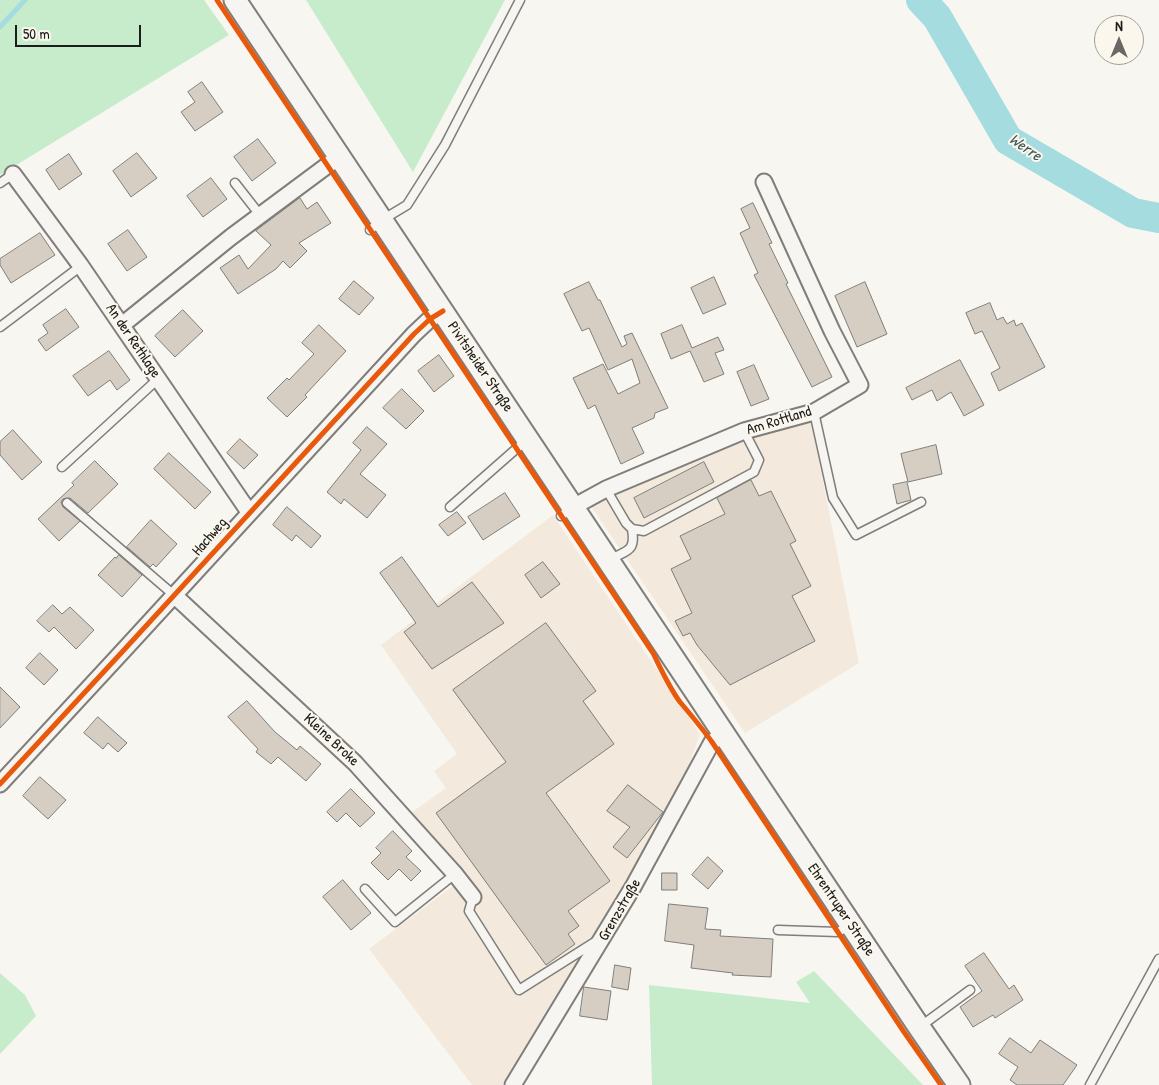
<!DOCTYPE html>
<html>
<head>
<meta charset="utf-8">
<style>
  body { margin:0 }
  #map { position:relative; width:1159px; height:1085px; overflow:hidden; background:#f8f6f0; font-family:"Patrick Hand",sans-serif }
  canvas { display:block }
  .north { position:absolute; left:1094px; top:15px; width:50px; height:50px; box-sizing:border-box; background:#fbf7ec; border:1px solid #a29f99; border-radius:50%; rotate:0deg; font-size:14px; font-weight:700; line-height:20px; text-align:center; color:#1c1c1c }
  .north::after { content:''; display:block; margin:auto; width:18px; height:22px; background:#696866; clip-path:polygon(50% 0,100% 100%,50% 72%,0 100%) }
  .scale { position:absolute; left:15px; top:25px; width:126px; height:22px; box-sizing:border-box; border:2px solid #1c1c1c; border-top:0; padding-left:6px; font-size:15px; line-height:18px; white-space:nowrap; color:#1c1c1c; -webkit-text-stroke:4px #fbf7ec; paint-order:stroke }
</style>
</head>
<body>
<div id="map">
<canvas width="1159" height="1085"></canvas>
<div class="north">N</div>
<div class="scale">50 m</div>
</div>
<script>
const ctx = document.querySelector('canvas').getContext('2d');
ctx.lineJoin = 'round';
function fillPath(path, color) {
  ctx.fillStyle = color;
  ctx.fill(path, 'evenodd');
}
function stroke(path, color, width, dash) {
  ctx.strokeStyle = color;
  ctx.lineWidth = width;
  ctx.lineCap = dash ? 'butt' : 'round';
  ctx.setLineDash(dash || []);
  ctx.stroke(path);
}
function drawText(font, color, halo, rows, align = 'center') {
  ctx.font = font + ' "Patrick Hand",sans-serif';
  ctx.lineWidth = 4;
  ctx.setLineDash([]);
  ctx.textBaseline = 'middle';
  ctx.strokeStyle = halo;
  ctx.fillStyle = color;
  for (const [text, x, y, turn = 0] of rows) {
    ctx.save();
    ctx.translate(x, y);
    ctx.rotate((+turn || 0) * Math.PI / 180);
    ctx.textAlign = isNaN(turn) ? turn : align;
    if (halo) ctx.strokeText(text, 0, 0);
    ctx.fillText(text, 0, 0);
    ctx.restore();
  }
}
fillPath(new Path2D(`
  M808,406L859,663L745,733L584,496Z
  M553,515L700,734L673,808L581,959L502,1085H472L369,949L466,876L408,815L446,788L434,771L457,754L381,645Z`), '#f3eadd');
fillPath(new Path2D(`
  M0,0H204L229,35L0,175Z
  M306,0H505L413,172Z
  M814,971L923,1085H652L649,985L810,1003L796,982Z
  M0,973L25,995L36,1016L0,1054Z`), '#c7eccc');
stroke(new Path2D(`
  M0,27L25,0`), '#a4dcdf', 5);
stroke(new Path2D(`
  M921,0L937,17L1008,140L1133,213L1159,218`), '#a4dcdf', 30);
const building = new Path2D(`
  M202,82L223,112L195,131L181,112L195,102L188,92Z
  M258,139L276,163L252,181L234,157Z
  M137,153L157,178L131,197L113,171Z
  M69,154L82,174L59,190L46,170Z
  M211,178L227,199L203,217L187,196Z
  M300,198L307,209L317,202L331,223L299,243L307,251L290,268L283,261L276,269L238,294L220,268L239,255L248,269L271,245L256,231Z
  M753,203L772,243L769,244L788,283L786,284L832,377L812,387L754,275L758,273L740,233L750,228L741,209Z
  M128,230L147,257L127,271L108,244Z
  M40,233L55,255L11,283L0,265V259Z
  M714,277L726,304L703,314L691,288Z
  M354,281L374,298L359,315L339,299Z
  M589,282L598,300H600L622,347L627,344L624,336L632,333L668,408L655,413L654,418L632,428L644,453L621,464L595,405L588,409L573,378L603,364L618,394L640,383L632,359L608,370L589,328L582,331L564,294Z
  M865,282L887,334L857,347L835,296Z
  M990,303L997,320L1003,317L1007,324L1014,320L1016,326L1022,323L1045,367L999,391L991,373L1000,368L982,331L975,334L966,313Z
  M66,309L79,327L46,351L38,340L48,333L43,325Z
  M183,310L203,331L175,357L155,336Z
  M319,325L346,351L305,395L307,397L287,417L267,398L287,378L289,380L314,354L302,343Z
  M682,325L692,348L718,337L724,350L715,353L724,374L704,382L690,351L671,359L661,334Z
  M109,351L130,380L117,390L110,380L88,396L73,376Z
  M439,355L454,376L434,392L418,371Z
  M960,360L984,405L964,416L951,392L937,401L932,390L912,400L906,388Z
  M754,365L769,399L751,406L737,372Z
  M402,389L424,411L406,429L383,408Z
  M367,427L387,444L360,474L386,495L367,518L344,499L341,504L327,492L361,450L353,443Z
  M13,430L42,462L22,480L0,455V442Z
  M240,439L258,455L244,469L227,453Z
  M936,445L942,474L908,482L901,454Z
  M169,453L211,492L195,509L154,469Z
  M95,461L118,484L88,513L70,498L63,499L61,502L63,507L80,521L59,541L38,519L74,485L72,483Z
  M704,462L714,482L644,518L634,498Z
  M751,480L759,496L771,491L796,541L790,544L811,586L792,596L815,641L730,685L697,645L690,633L683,636L675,621L692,613L671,569L691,559L680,536L725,514L717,498Z
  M907,482L911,500L897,504L893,485Z
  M505,493L520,516L483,540L468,517Z
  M287,507L321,536L311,548L296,535L292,541L273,525Z
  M457,512L466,523L448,536L439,525Z
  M151,520L177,544L156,567L153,564L150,567L127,547Z
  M119,555L142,575L122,597L98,575L115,557L116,558Z
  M402,557L438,607L472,582L504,623L432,669L404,632L416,623L380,573Z
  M543,562L560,584L541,598L525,575Z
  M53,605L62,614L70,607L94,630L76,649L54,627L49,632L37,621Z
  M546,623L596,691L583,701L614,744L546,793L610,881L568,911L579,926L568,934L575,944L546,965L436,813L506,762L453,690Z
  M40,653L58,670L44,685L26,668Z
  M0,687L20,707L0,728Z
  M247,701L275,732L297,750L300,746L321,764L306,781L278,757L271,764L256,752L258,749L228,717Z
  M98,717L127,743L118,752L108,743L103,749L84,733Z
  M40,777L66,800L48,819L23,796Z
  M628,785L663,812L627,858L613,847L630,827L607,811Z
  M351,789L375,813L360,827L346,813L337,822L327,812Z
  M393,831L412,851L406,857L421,871L411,881L399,869L388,880L371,863L381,853L376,848Z
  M708,857L723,871L708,889L692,875Z
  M662,873H677V890H662Z
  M343,880L371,913L351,930L323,897Z
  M669,904L708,908L705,929L721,930L720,936L773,939L771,977L732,975L733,973L691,968L694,945L665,941Z
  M984,953L1009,989L1014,985L1023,1000L995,1018L993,1015L973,1027L960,1007L982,991L965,966Z
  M615,965L631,968L628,990L612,987Z
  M584,987L611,991L607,1020L580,1016Z
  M1010,1038L1031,1053L1040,1040L1077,1065L1063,1085H1017L1010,1080L1018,1067L999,1054Z`);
fillPath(building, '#d6cdc3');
stroke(building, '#7f7e7b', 1);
const service = new Path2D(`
  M0,183L13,174
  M235,183L260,215
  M370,230L382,220L407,205L445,145L520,0
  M0,327L81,266
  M814,412L833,498L856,535L921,502
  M62,467L159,378
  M606,489L626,523L632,529L644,531L754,472L759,460L744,431
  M67,503L175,596
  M450,507L516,449L527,441
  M561,516L572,508
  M609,560C627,550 636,552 632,529
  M365,889L395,922L455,874
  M473,897L469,911L519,990L595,942
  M778,930L838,932L849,926
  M921,1026L970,990
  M1090,1085L1159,959`);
const minor = new Path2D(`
  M13,174L81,266L249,512
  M122,325L231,237L340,156
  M573,507L606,489L744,431L814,412L860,385L832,331L764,182
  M175,596L355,763L455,874L473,897
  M0,784C139,635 275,484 414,334L430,319L443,311
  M513,1085L633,887L712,742L724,734`);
const secondary = new Path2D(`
  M235,0L919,1027L959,1085`);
stroke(service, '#7f7e7b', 11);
stroke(minor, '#7f7e7b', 19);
stroke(secondary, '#7f7e7b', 25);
stroke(service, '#f6f5f1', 8);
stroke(minor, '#f6f5f1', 15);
stroke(secondary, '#f6f5f1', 21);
stroke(new Path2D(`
  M217,0L653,653C661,669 669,687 680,702C691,715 702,728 712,742L904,1032L941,1085
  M0,784C139,635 275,484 414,334L430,319L443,311`), '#e8590c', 5);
drawText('15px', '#1c1c1c', '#fbf7ec', [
  ["An der Rethlage",133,341,56],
  ["Pivitsheider Straße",480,367,56],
  ["Am Rottland",779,421,-17],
  ["Hachweg",210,537,-49],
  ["Kleine Broke",331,740,43],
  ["Grenzstraße",620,910,-60],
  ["Ehrentruper Straße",841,910,56]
]);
drawText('italic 16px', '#3f5b5e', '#fbf7ec', [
  ["Werre",1025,148,35]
]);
</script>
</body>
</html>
